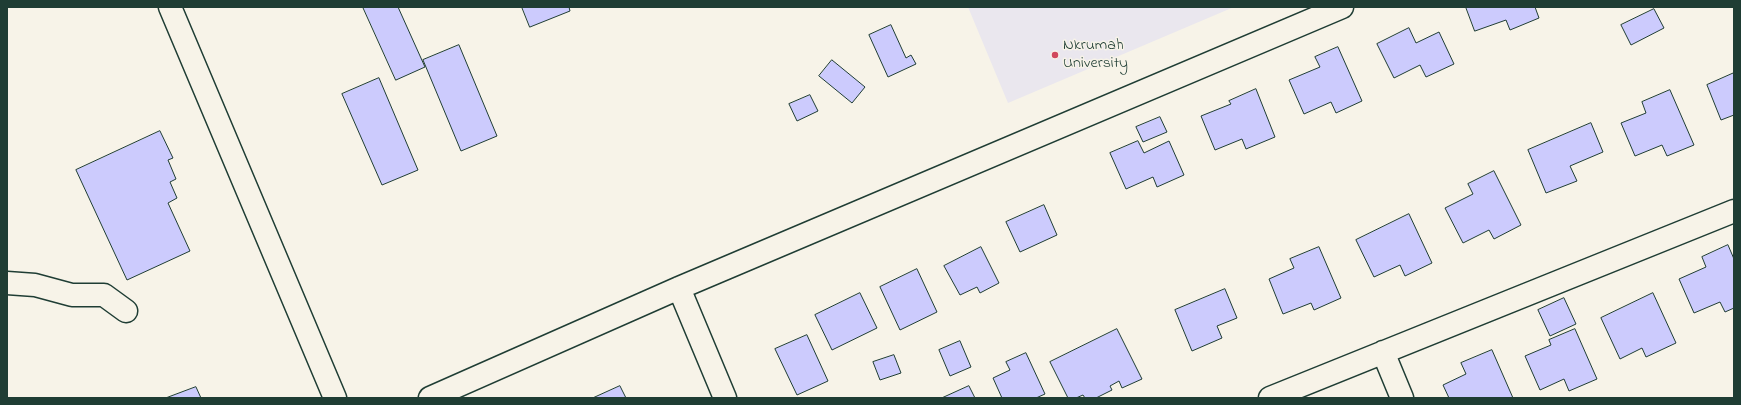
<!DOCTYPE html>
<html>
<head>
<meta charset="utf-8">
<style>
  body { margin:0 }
  #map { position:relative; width:1741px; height:405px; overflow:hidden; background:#f7f3e8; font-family:"Indie Flower",sans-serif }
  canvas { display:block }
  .frame { position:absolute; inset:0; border:8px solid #1f3d34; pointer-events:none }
</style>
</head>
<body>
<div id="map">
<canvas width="1741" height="405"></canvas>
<div class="frame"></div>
</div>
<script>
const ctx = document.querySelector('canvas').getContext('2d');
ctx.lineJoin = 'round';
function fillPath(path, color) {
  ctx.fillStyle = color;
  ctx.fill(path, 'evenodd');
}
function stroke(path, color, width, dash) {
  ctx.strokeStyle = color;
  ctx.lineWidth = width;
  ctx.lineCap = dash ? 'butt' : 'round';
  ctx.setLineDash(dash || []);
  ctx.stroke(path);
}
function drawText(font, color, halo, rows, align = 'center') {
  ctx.font = font + ' "Indie Flower",sans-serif';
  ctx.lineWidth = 3;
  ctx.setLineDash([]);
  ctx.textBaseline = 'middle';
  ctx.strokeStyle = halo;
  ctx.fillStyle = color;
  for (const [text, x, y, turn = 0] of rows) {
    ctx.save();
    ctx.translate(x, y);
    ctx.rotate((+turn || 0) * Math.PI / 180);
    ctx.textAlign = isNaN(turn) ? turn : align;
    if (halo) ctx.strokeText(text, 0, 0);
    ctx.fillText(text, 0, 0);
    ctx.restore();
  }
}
fillPath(new Path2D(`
  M968,7H1234L1008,103Z`), '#eae7ee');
const building = new Path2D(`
  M363,7H398L425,67L396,80Z
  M522,7H569L570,11L530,27Z
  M1466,7H1535L1539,18L1510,30L1506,20L1475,31Z
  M1654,9L1664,28L1631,45L1621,25Z
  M891,25L906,58L911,55L916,64L888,77L869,35Z
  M1409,28L1416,43L1439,32L1454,64L1426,77L1420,65L1394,78L1377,44Z
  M459,45L497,136L461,151L423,60Z
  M1338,47L1362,101L1336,113L1331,102L1304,114L1289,80L1320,67L1315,57Z
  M832,60L865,87L852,103L819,76Z
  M1734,73V115L1721,120L1707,85Z
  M379,78L418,170L382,185L342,94Z
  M1256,89L1275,137L1246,149L1242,139L1215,150L1201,116L1231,104L1229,101Z
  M1670,90L1694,145L1667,156L1662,145L1635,156L1621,123L1646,113L1642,102Z
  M810,95L818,111L797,121L789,104Z
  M1160,117L1167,132L1143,142L1136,127Z
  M1591,123L1603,152L1570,166L1577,181L1546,193L1528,150Z
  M160,131L173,158L168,160L176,179L170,182L177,198L168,203L190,251L127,280L76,170Z
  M1138,141L1144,153L1169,141L1184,175L1157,187L1153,177L1126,189L1110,153Z
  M1494,171L1521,225L1494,239L1489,230L1463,243L1445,208L1473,194L1468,184Z
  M1044,205L1057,235L1020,252L1006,222Z
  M1409,214L1432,263L1405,276L1400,265L1374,277L1356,240Z
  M1728,245L1734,259V308L1725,312L1720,302L1694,313L1679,279L1706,267L1702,257Z
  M981,247L999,283L980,293L977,287L960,295L944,266Z
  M1319,247L1341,298L1314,310L1311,303L1283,314L1269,279L1294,268L1290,259Z
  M917,269L937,312L900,330L880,287Z
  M1225,289L1237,318L1217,326L1222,338L1192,351L1175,310Z
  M860,293L877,328L832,350L815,315Z
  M1653,293L1676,343L1646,357L1642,348L1620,359L1601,318Z
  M1564,298L1576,324L1550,336L1538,310Z
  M1117,329L1142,379L1122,388L1119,381L1110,386L1112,390L1096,398H1085L1083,395L1076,398H1068L1050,362Z
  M1575,329L1597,379L1569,391L1564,379L1540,390L1525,356L1551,345L1549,340Z
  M807,335L828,381L797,395L775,349Z
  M960,341L971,367L950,376L939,350Z
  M1492,350L1513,398H1449L1443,385L1466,374L1461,363Z
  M1026,353L1045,394L1036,398H1002L993,378L1010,370L1006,362Z
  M894,355L901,373L880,380L873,362Z
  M620,386L626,398H593Z
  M969,386L975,398H942Z
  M196,387L201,398H166Z`);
fillPath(building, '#cccbfd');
stroke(building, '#1f3d34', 1);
const street = new Path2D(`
  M7,283L35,285L72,295H104L126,311
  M679,288L725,398
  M1383,352L1402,398
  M430,398L679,288L1342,7
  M1270,398L1734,211`);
const secondary = new Path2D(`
  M170,7L335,398`);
stroke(street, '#1f3d34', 25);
stroke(secondary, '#1f3d34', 25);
stroke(street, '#f7f3e8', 22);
stroke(secondary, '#f7f3e8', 22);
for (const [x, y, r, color] of [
  [1055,55,4,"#d1495b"]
]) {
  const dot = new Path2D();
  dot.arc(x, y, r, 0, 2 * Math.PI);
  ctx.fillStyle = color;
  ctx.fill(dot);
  stroke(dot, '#f7f3e8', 1.5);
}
drawText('16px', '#1f3d34', '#f7f3e8', [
  ["Nkrumah",1063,46],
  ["University",1063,64]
], 'left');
</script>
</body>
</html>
